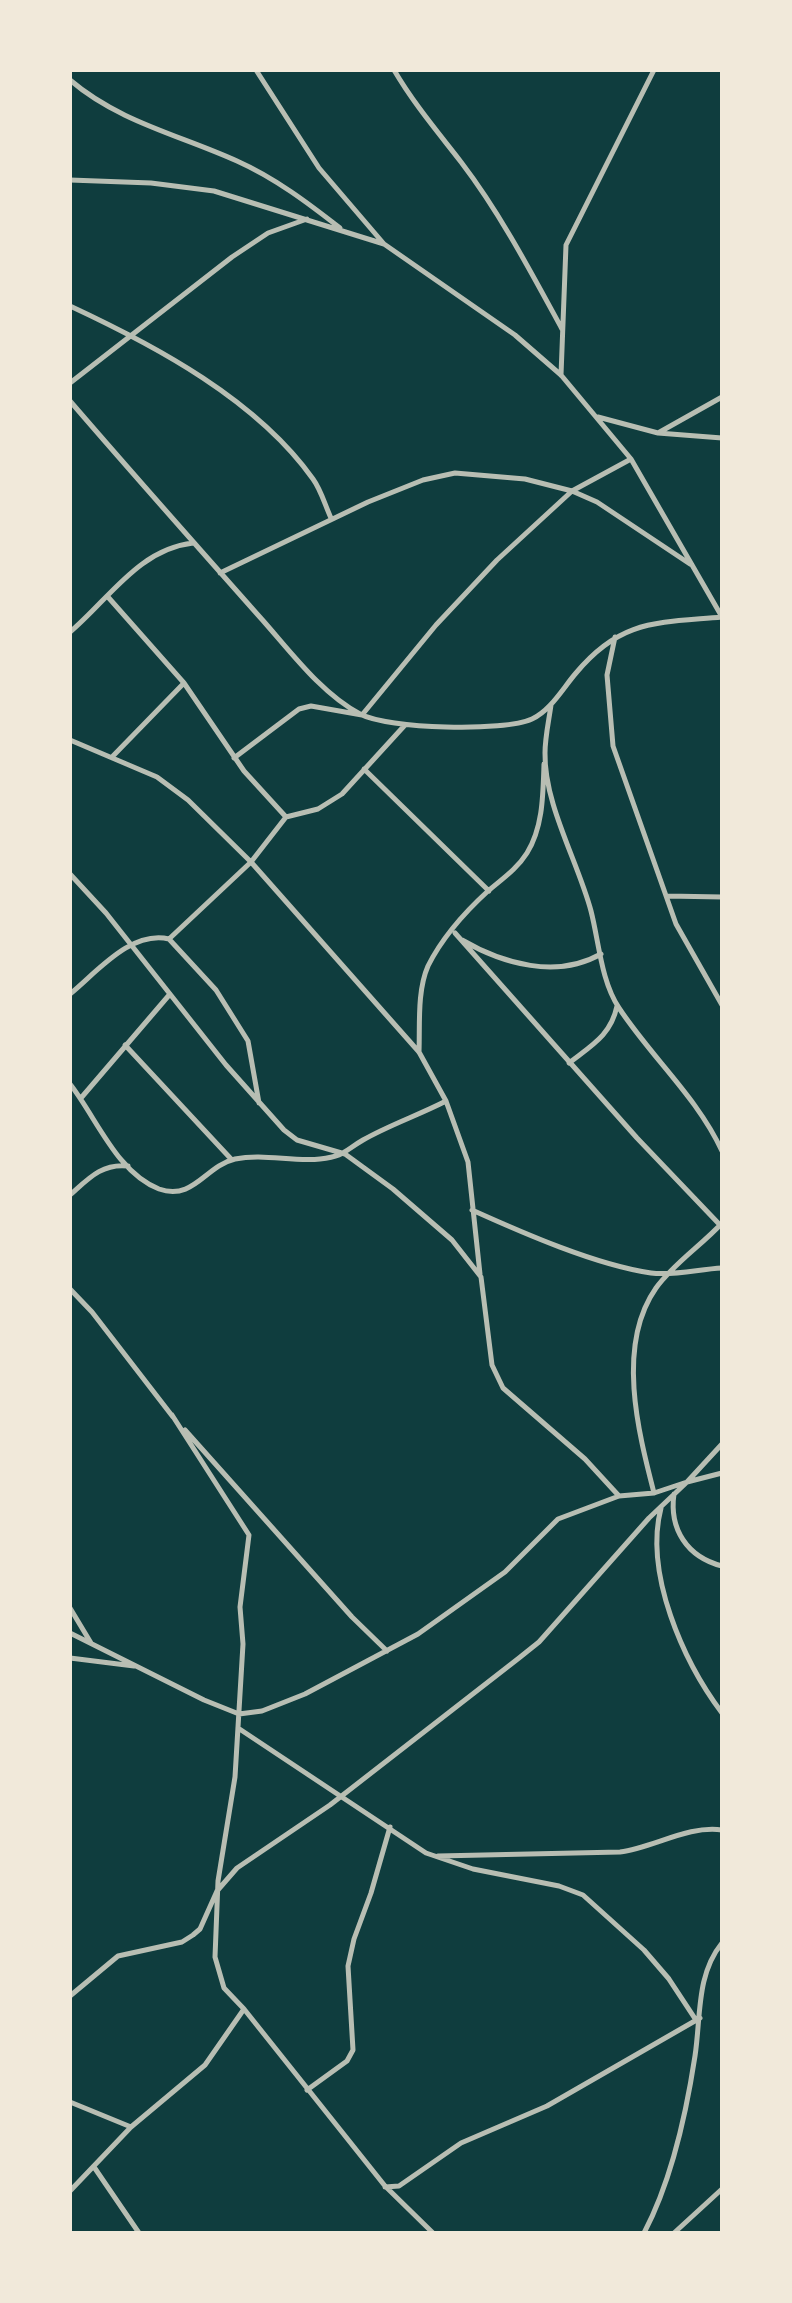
<!DOCTYPE html>
<html>
<head>
<meta charset="utf-8">
<style>
  body { margin:0 }
  #map { position:relative; width:792px; height:2303px; overflow:hidden; background:#0f3d3e; font-family:"Fira Sans Condensed",sans-serif }
  canvas { display:block }
  .frame { position:absolute; inset:0; border:72px solid #f1e9da; pointer-events:none }
</style>
</head>
<body>
<div id="map">
<canvas width="792" height="2303"></canvas>
<div class="frame"></div>
</div>
<script>
const ctx = document.querySelector('canvas').getContext('2d');
ctx.lineJoin = 'round';
function stroke(path, color, width, dash) {
  ctx.strokeStyle = color;
  ctx.lineWidth = width;
  ctx.lineCap = dash ? 'butt' : 'round';
  ctx.setLineDash(dash || []);
  ctx.stroke(path);
}
stroke(new Path2D(`
  M256,70L319,168L384,244
  M394,70C414,104 437,131 461,162C500,213 531,272 562,329
  M70,80C119,122 180,135 237,161C275,178 308,203 340,228
  M70,180L151,183L214,191L384,244L515,335L561,375L631,459L722,617
  M70,306C156,346 257,400 313,479C321,490 325,505 331,518
  M561,375L566,245L654,70
  M70,383L232,257L268,233L307,219
  M70,401C132,473 195,544 258,615C288,648 320,693 360,714C388,729 504,732 532,719C551,710 563,688 576,673C621,619 657,623 722,617
  M598,417L658,433L722,438
  M658,433L722,397
  M220,573L368,502L423,480L455,473L525,479L572,491L597,502L690,564
  M108,597L184,683L244,771L286,817
  M70,632C109,599 139,549 193,543
  M615,637L607,675L613,746L676,924L722,1005
  M551,705C549,720 545,737 545,753C544,804 578,862 591,911C599,942 601,981 619,1008C652,1058 697,1097 722,1151
  M70,740L157,777L188,800L251,862L419,1052L446,1101L468,1162L480,1274
  M112,757L184,683
  M234,758L299,709L311,706L362,715L436,625L497,560L572,491L631,459
  M364,769L489,891
  M70,874L106,913L226,1065L284,1130L297,1140L345,1154L393,1189L452,1240L481,1277L492,1365L503,1388L585,1459L619,1496
  M667,896L722,897
  M455,933L637,1138L720,1225
  M169,939L251,862L286,817L318,809L342,794L405,725
  M462,940C503,964 557,979 601,954
  M70,994C97,972 131,930 169,939L216,990L248,1041L259,1103
  M125,1045L232,1160
  M419,1052C420,1025 417,991 428,966C442,938 465,912 488,891C502,879 517,869 527,853C543,827 543,795 544,764
  M569,1063C592,1045 611,1035 617,1006
  M70,1084C96,1117 117,1173 159,1189C194,1201 205,1166 235,1159C263,1153 292,1162 320,1159C345,1156 344,1151 363,1140C389,1125 419,1115 446,1101
  M81,1098L170,994
  M70,1195C88,1179 102,1163 128,1166
  M472,1210C523,1233 596,1265 651,1273C675,1276 699,1269 722,1268
  M70,1289L92,1312L173,1417
  M172,1415L249,1535L240,1607L243,1644L235,1777L218,1881L215,1957L224,1988L244,2009L385,2186L433,2233
  M185,1430L352,1617L387,1651
  M654,1493C638,1431 616,1345 656,1288C674,1263 702,1245 722,1223
  M674,1494C669,1529 687,1557 722,1566
  M661,1508C644,1573 683,1661 722,1713
  M70,1608L91,1643
  M70,1633L204,1700L239,1714L262,1711L305,1694L418,1634L505,1572L558,1519L619,1496L654,1493L687,1482L722,1444
  M70,1658L134,1666
  M238,1728L426,1853L473,1869L559,1886L583,1895L644,1950L669,1979L696,2020
  M438,1856L620,1852C653,1848 688,1825 722,1830
  M70,1996L118,1956L182,1942L193,1935L200,1929L217,1891L237,1868L330,1805L519,1658L539,1642L649,1518L687,1482L722,1473
  M307,2090L347,2061L353,2050L348,1966L354,1939L371,1893L390,1827
  M70,2102L131,2127
  M94,2167L139,2233
  M385,2187L399,2186L461,2143L547,2106L700,2018
  M70,2191L131,2127L205,2065L244,2009
  M644,2233C672,2180 686,2115 695,2056C701,2017 696,1975 722,1943
  M674,2233L722,2189`), '#b8beb3', 5);
</script>
</body>
</html>
